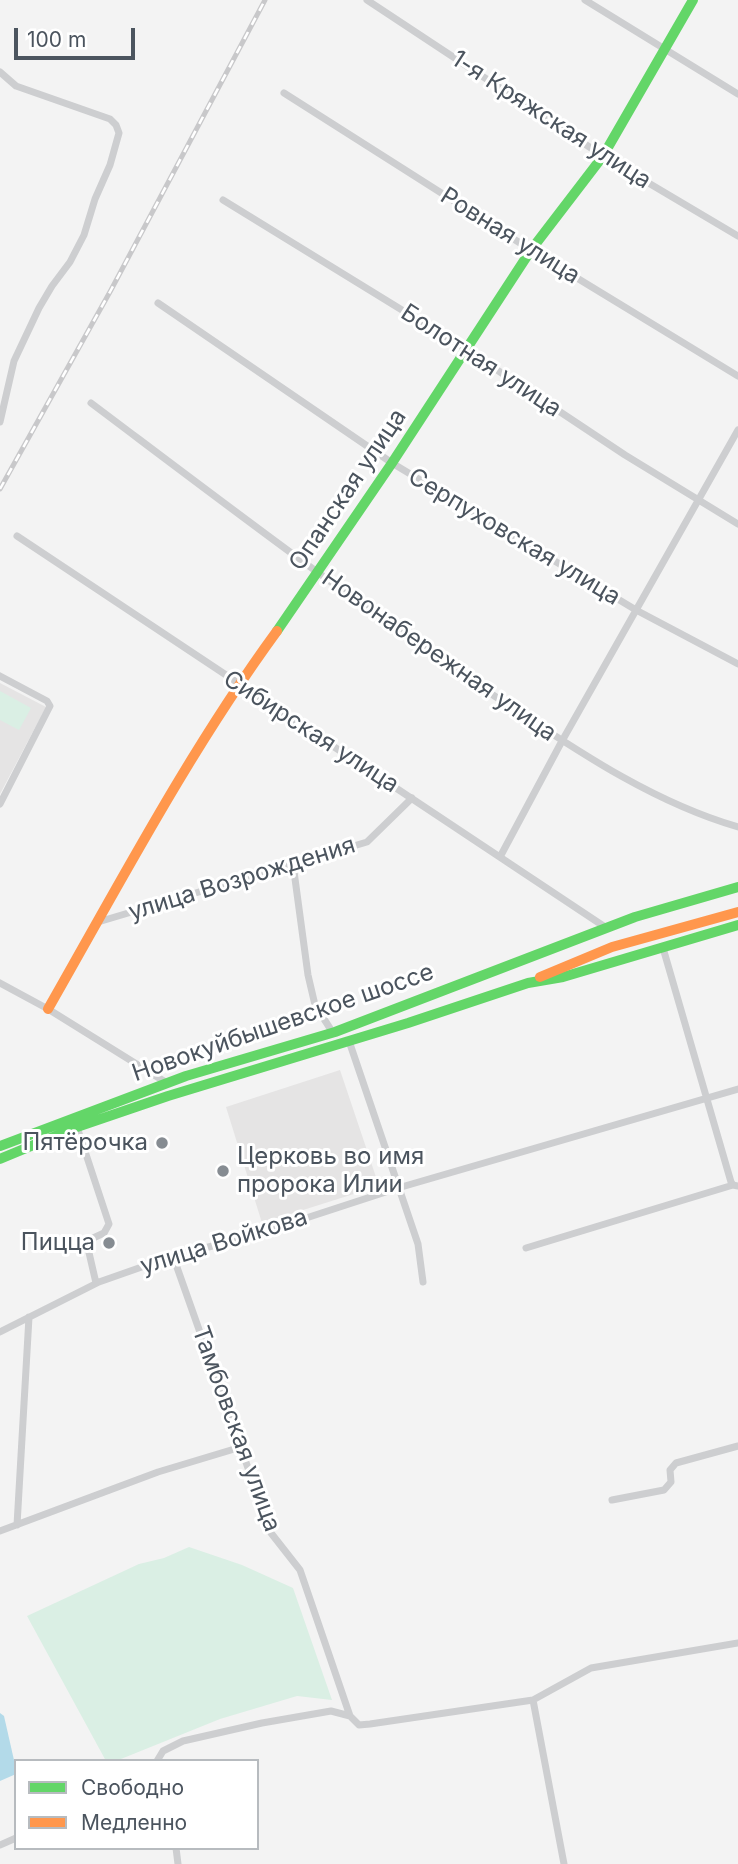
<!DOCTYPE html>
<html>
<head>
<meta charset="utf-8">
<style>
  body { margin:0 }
  #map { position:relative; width:738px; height:1864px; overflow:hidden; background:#f3f3f3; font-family:Inter,sans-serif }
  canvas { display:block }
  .legend { position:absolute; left:14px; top:1759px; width:245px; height:91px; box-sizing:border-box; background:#fff; border:2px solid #b7bbbf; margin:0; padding:9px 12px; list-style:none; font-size:21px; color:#4b545e }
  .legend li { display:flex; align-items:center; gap:14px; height:35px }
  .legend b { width:35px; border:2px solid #b7bbbf }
  .scale { position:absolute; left:14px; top:28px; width:121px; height:32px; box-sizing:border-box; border:4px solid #4b545e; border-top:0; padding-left:9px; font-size:21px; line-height:24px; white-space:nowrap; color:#4b545e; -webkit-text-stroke:5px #fff; paint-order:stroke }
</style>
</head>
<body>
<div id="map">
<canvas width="738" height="1864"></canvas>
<ul class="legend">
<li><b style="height:9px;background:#63d668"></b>Свободно</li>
<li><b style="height:9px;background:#ff974d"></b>Медленно</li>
</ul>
<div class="scale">100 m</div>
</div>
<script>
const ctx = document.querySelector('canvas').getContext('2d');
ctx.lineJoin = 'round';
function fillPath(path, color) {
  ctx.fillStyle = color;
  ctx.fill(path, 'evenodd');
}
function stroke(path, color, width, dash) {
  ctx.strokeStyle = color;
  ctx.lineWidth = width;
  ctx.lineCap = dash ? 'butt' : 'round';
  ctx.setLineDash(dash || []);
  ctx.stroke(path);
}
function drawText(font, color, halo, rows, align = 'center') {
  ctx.font = font + ' Inter,sans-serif';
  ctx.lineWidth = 6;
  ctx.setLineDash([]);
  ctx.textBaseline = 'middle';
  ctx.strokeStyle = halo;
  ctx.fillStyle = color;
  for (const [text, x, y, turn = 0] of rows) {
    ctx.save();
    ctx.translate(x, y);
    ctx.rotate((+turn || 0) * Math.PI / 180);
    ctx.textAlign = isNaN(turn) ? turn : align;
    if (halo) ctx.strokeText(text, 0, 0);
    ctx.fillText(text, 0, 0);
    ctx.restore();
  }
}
fillPath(new Path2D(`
  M0,683L46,707L0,794Z
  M340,1070L379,1186L262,1223L226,1107Z`), '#e5e4e4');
fillPath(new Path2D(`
  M0,691L31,708L19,730L0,720Z
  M189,1547L242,1565L293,1588L332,1700L297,1696L220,1719L116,1761H106L27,1616L139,1564L164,1558Z`), '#daefe4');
fillPath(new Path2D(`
  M0,1713L4,1716L16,1769V1774L0,1781Z`), '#b3dae9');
stroke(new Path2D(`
  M367,0L603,156L738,236
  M585,0L738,94
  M0,72L16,86L110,119L116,125L119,133L110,165L95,199L84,235L70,262L52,286L39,308L14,361L0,422
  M284,93L531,250L738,376
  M223,200L467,350L625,455L738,524
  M158,303L392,463L636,610L738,664
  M91,403C224,503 357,605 496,697C572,747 649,801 738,827
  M17,536L605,927
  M0,676L47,701L50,706L0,804
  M500,857L562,741L738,430
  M293,864L308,975L315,1005L333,1033
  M98,922L367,842L412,798
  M663,948L731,1182L733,1185L738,1186
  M0,983L48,1009L167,1083
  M349,1041L418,1244L423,1282
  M77,1127L109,1224L104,1233L91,1239L87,1244L96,1283
  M526,1248L733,1185
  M173,1256L271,1533L300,1570L350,1716
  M0,1332L99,1282L173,1256L248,1237L398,1188L738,1089
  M612,1500L664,1490L671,1482L670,1470L676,1463L738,1446
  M17,1525L29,1317
  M0,1531L158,1472L241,1447
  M533,1700L564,1864
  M157,1761L163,1751L183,1741L262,1723L331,1711L350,1716L359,1725L370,1724L533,1700L591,1668L738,1643
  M0,1845L16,1838
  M176,1848L178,1864`), '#cdced0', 7);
stroke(new Path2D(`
  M277,631L392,463L531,250L603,156L693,0
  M0,1146L186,1076L335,1032L635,917L738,887
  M0,1159L77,1127L168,1096L408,1023L528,983L563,977L738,925`), '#63d668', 10);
stroke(new Path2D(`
  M540,977L612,947L738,912
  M48,1009C121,881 190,750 277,631`), '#ff974d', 10);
const rail = new Path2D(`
  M0,489L111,290L265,0`);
stroke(rail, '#c8c8ca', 5);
stroke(rail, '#fff', 2.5, [8]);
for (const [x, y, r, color] of [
  [162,1143,7,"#868c92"],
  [223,1171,7,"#868c92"],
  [109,1243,7,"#868c92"]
]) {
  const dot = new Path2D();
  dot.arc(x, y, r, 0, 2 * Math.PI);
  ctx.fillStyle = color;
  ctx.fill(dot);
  stroke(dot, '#fff', 2.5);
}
drawText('24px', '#4b545e', '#fff', [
  ["1-я Кряжская улица",551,120,33],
  ["Ровная улица",510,236,32],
  ["Болотная улица",481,361,33],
  ["Опанская улица",348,490,-56],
  ["Серпуховская улица",514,537,31],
  ["Новонабережная улица",439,656,35],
  ["Сибирская улица",311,732,33],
  ["улица Возрождения",242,879,-17],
  ["Новокуйбышевское шоссе",283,1023,-19],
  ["улица Войкова",224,1242,-17],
  ["Тамбовская улица",236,1429,70]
]);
drawText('24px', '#4b545e', '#fff', [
  ["Пятёрочка",148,1143],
  ["Церковь во имя",237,1157,"left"],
  ["пророка Илии",237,1185,"left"],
  ["Пицца",95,1243]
], 'right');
</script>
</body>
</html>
